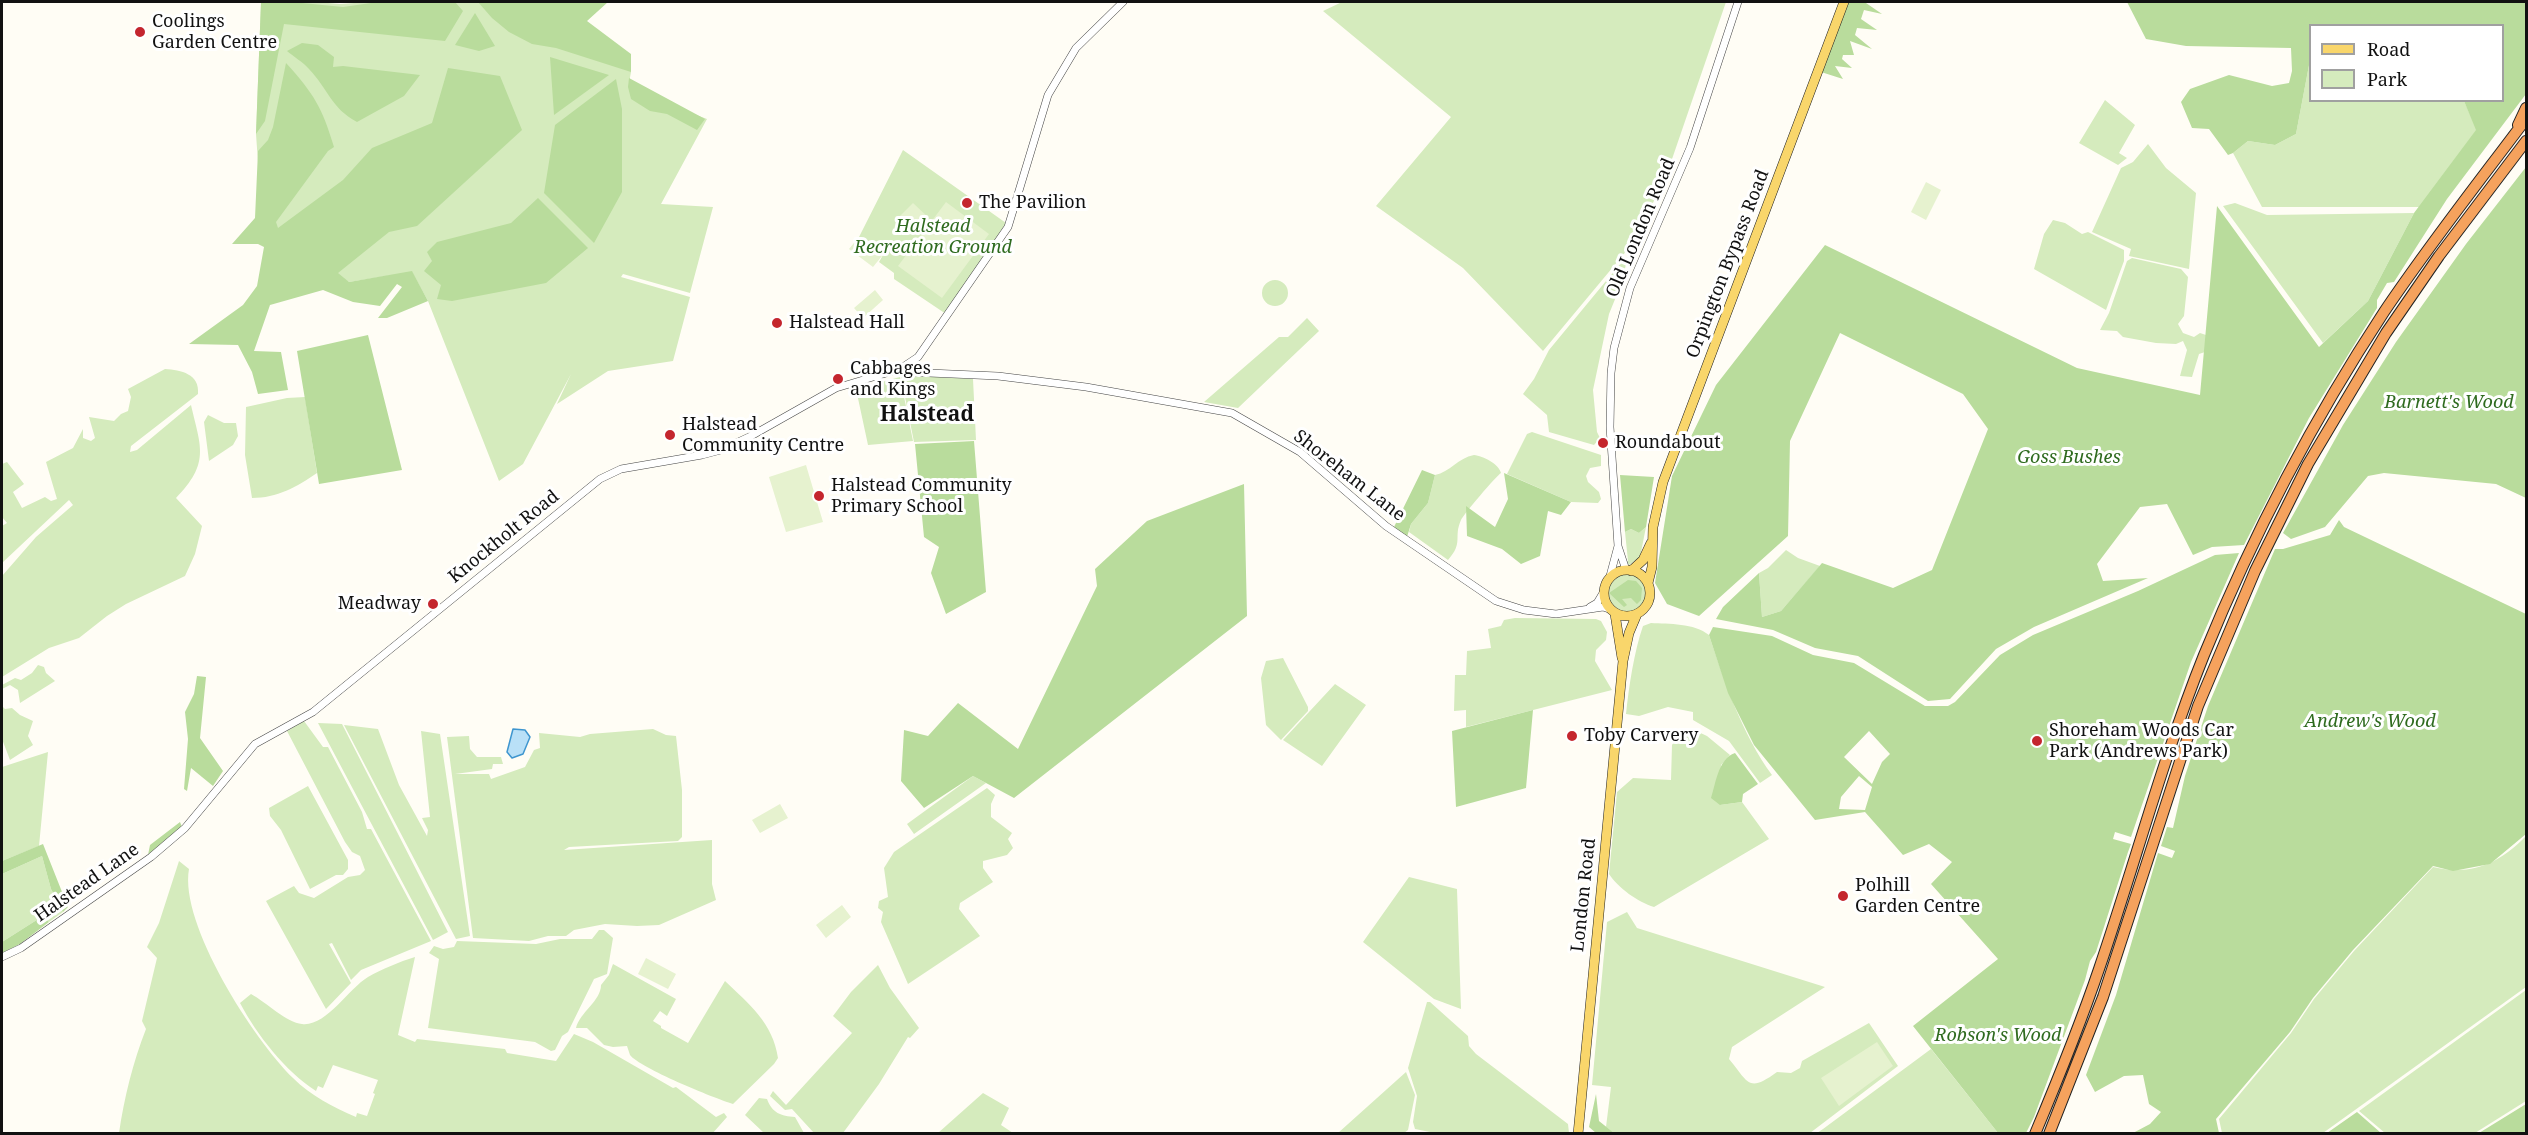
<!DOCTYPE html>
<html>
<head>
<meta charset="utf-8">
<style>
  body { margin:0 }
  #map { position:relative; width:2528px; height:1135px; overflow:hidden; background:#fffdf5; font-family:"Noto Serif",serif }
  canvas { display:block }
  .frame { position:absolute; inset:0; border:3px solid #111; pointer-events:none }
  .legend { position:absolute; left:2309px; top:24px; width:195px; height:78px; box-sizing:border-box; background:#fff; border:2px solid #a0a0a0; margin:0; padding:8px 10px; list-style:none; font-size:18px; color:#111 }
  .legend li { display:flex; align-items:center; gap:12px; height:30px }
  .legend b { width:30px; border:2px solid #a0a0a0 }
</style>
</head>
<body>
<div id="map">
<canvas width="2528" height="1135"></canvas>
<div class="frame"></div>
<ul class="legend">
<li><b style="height:8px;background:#f9d66b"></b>Road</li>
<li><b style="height:16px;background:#d5ebbd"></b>Park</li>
</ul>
</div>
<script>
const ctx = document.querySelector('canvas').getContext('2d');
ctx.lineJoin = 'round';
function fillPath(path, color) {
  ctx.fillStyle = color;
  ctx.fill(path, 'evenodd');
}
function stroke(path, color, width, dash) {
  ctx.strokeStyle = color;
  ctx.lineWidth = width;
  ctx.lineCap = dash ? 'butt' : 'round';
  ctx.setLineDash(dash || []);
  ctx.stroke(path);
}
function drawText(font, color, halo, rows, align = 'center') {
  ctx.font = font + ' "Noto Serif",serif';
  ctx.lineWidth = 6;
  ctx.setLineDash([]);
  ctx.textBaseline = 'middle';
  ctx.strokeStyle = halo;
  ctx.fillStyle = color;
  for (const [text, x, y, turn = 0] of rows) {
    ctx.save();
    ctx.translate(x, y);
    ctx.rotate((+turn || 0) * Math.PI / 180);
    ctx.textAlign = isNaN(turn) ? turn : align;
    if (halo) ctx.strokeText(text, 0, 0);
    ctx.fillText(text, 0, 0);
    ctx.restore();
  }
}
fillPath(new Path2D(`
  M261,2H316L340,4L368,2H483L628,66L631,72L629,83L652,98L707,119L661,204L713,207L690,293L623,274L621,277L690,297L673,361L608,371L557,404L571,374L523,464L499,481L428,301L412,272L349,282L264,247L256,134Z
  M1342,2H1726L1671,162L1638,237L1543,351L1463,268L1376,206L1451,117L1323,11Z
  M2310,60V100L2464,101L2477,130L2420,207H2262L2233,153L2248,141L2275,145L2296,134Z
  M2105,100L2135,125L2119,153L2127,158L2118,165L2079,143Z
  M2148,144L2166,168L2196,193L2189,269L2129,256L2131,249L2092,232L2121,168L2133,162Z
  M903,150L1006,223L946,314L894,279V273L879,262L883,255L859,237Z
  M2235,203L2267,215L2414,213L2368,301L2323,343L2223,206Z
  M2053,220L2065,223L2082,234L2088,232L2124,250V261L2106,310L2034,269L2044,234Z
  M1628,257L1620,287L1609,314L1593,390L1597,432L1600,438L1594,445L1549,432L1547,415L1523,394L1534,379L1549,350L1625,258Z
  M2132,258L2181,269L2188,277L2184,316L2178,324L2183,333L2194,337L2200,333L2206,335L2205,352L2199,354L2192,377L2180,376L2187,350L2183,341L2176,344L2156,343L2123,337L2117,331L2100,330L2109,313L2127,261Z
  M1262 293a13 13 0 1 1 26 0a13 13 0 1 1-26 0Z
  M1307,318L1319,331L1238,408L1204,402L1279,337H1288Z
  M165,369C181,370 200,374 198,394L131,446L130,452L137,450L191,405C201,448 210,463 176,498L202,526L195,554L185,576L126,604L107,616L79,638L49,648L2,677V576L36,537L73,505L69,500L2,563V526L7,523L2,517V464L7,462L24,484L13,492L22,508L45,497L51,501L57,499L46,462L73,448L83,429V438L91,441L95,438L89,417L114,421L121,414L128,411L131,397L128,389Z
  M916,376L973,379L976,440L914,442L901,377Z
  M900,377L913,441L868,445L856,389Z
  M305,397L317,473C297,487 277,498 252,498L245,455L246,407L287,398Z
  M208,415L224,423H236L238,436L233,445L209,461L204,422Z
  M1532,432L1601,455V466L1590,468L1586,476L1588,482L1599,492L1601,499L1598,503L1571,502L1507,474L1527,434Z
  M1474,455C1483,456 1499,464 1501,473C1497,475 1463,515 1461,520C1453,538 1464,542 1448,560L1409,532L1411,524L1428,503L1435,475C1450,472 1458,458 1474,455Z
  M1646,527L1640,557L1629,565L1626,562L1628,561L1625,532L1631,529L1639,533Z
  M1786,550L1798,558L1820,566L1781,611L1762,617L1759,573L1768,568Z
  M1608 593a19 19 0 1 1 38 0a19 19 0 1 1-38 0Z
  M1515,618L1596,619L1601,621L1607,632L1606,640L1596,650L1595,661L1612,690L1466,727V710L1454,711L1455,675H1466L1467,651L1491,648L1488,629L1501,626L1504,620Z
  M1651,623C1669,624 1694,623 1709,635C1725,683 1742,734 1772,775L1760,783L1729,741L1693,720V712L1668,707L1639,716L1626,714C1629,686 1634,652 1643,626Z
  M1283,658L1308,707V711L1281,740L1266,725L1261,678L1266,661Z
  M38,665L44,667L46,673L55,681L20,703L18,690L10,685L2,689V685L15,678L21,680L32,673Z
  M1335,684L1366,705L1322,766L1283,740Z
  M2,706L5,709L12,708L20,715L33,721L28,736L33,745L10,760L2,739Z
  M304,721L323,747H328L362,812L367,829H371L431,941L361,970L351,980L332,943L329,944L351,983L326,1009L266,901L294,886L299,893L314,898L348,877L360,875L365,870L360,856L352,852L345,842L287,731Z
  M318,723L342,724L448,932L433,940Z
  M344,725L378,729L399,785L427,836L428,830L422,818L430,817L421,731L440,734L470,936L456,939Z
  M653,729L666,735L676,736L682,790V837L678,841L569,847L564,850L712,840V884L716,900L659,925L637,926L605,924L574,930L566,936H548L529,941L473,938L447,737L469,736L470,749L477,757H501L503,764H493L492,769L455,774H489L491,779L525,767L534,750L540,748L539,733L580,737L590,734Z
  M1692,729L1707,736L1730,755L1721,765L1720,805L1742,802L1769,839L1654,907C1638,902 1618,888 1609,874L1617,792L1633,778L1671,780L1672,745L1678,735Z
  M48,752L39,846L2,861V767Z
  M973,776L986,783L914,834L907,824Z
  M308,786L348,860V869L343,875H336L310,889L281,830L270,816L269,808Z
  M987,788L995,795L991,804V817L1012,833L1008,839L1013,848L1007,855L983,861V868L993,882L960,903L959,909L980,936L908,984L881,922L883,912L878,908L879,901L888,897L884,868L894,852Z
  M2526,836V987L2323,1133H2222L2219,1119L2291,1033L2314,999L2354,951L2433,867C2471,876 2499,864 2526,836Z
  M42,856L51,889L63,912L49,922L43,916L2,942V874Z
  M179,861L189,869C179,924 254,1040 293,1078C311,1096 333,1107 356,1117L357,1113L367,1116L375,1094L373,1093L378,1080L333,1065L323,1088L318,1086L316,1091C285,1071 257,1035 240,1003L251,994C266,1002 287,1023 302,1024C326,1027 348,989 368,977C382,969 399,962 415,957L398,1035L415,1042L417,1039L505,1049L507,1053L556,1061L574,1034L593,1042L673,1088L676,1087L716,1117L724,1113L727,1117L712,1134L119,1133C124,1098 133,1062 146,1029L142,1021L157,958L147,947L159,923Z
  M1409,877L1457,889L1461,1009L1434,999L1363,942Z
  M1627,912L1637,928L1825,987L1732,1047L1729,1059C1749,1083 1748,1093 1777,1072L1791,1073L1800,1068L1802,1061L1869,1023L1898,1066L1810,1133H1614L1606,1127L1611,1087L1592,1085L1607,922Z
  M599,930H604L613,938L607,974L594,979L568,1032L562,1036L555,1050L551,1051L535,1042L428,1028L439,959L429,953L434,946L443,949L454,947L457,941L536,944L560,939H592Z
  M613,964L676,999L667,1016L660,1011L653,1021L661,1026V1028L688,1043L725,981C749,1004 773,1023 778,1058L774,1064L733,1104C714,1098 640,1068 630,1055C629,1052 628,1049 627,1046L613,1047L604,1045L587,1028H576C580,1012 601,1001 601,985L609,975Z
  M878,965L890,988L919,1028L910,1038L908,1037L879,1084L843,1133H814L792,1109L785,1110L770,1096L773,1091L786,1105L852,1033L833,1016L851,992Z
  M2526,990V1101L2475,1133H2385L2359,1111Z
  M1427,1002H1430L1468,1036L1469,1046L1476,1054L1568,1124L1569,1133L1440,1134L1415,1129L1413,1122L1417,1096L1408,1068Z
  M1931,1049L1998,1133H1817L1823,1129Z
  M1406,1072L1415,1095L1408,1130L1404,1133H1338Z
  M983,1093L1009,1108L1001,1125L1013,1133H938Z
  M759,1098L767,1099C772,1113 781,1116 795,1117L804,1133H764L745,1115Z`), '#d5ebbd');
fillPath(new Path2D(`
  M261,2H292L343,7L378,2H455L463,11L445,41L284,24L265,121L256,134Z
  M478,2H608L587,21L631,54V72L556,48L532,44L509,32L492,18Z
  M1847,2H1866V3L1882,14L1864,10L1861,19L1877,30L1857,28L1855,35L1872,49L1850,41L1854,55H1843L1842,59L1852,68L1835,66L1843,79L1821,72Z
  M2127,2H2526V94L2447,199L2394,282L2387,283L2377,300V308L2309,418L2244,545L2212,547L2193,555L2167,504L2140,507L2097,564L2103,581L2148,578L2034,627L1996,649L1950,699L1928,701L1858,656L1815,648L1773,630L1716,619L1723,607L1759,573L1762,617L1781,611L1822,563L1893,588L1932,570L1988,429L1963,394L1840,333L1790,441L1788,536L1699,616L1667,604L1655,583L1672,476L1716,385L1825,245L2077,368L2200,395L2217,206L2319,347L2368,301L2414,213L2476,130L2464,101L2502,100V26H2310V60L2296,134L2275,145L2248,141L2233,153L2228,155L2209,129L2192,128L2181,102L2190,89L2229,75L2272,86L2289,83L2292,71L2291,48L2186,46L2146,39Z
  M475,13L495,46L479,51L455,45Z
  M302,43L318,45L334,57L333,67L343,66L420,75L404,96L357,122C331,108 328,89 309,69C303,62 294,57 287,51Z
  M550,57L609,75L554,115Z
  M286,63C314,94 322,107 334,147L328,151L276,222L278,228L343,180L372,148L432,123L448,68L500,76L522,130L417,226L389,232L338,273L349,282L412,271L428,301L387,318H378L402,287L397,284L380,306L353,302L323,290L270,305L254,351L281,352L288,390L258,394L252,372L238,345L189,344L243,305L257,286L264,247L258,244H232L255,218L258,151L268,140L273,127Z
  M629,78L705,119L697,130L667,114L650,111L631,99L628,87Z
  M616,79L622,109V192L594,243L544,193L555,125Z
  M2526,167V498L2496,484L2384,473L2368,476L2325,527L2291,539L2283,533L2343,425L2396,342L2466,244Z
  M538,198L588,248L546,283L452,301L437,299L441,285L424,271L432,261L427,252L437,242L511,223Z
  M368,335L402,470L319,484L297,351Z
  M974,441L986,592L946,614L931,573L939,547L924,537L915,444Z
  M1422,470L1435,475L1428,503L1411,524L1407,537L1394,527Z
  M1504,473L1571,502L1561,515L1548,511L1540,556L1521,564L1502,549L1467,536L1466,506L1495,527L1508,499Z
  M1620,475L1654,477L1646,527L1639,533L1631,529L1625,532Z
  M1244,484L1247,616L1014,798L973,776L924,808L901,781L904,730L928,736L958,703L1018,749L1097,586L1095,569L1147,521Z
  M2339,520L2344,527L2526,614V834L2490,864L2453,871L2433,866L2353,950L2313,998L2290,1032L2216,1119L2219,1133H2133L2150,1124L2161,1112L2149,1104L2143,1075L2124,1076L2095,1092L2086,1075L2116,995L2158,853L2172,858L2175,851L2161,846L2167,827L2173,828L2185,776L2208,706L2275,549H2283L2330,535Z
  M2239,553L2191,662L2131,837L2115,832L2113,839L2131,844L2128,852L2096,952L2090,961L2085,980L2034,1117L2026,1133H1998L1913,1026L1998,959L1931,884L1952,862L1929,844L1903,855L1865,812L1815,820L1754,745L1728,693L1709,635L1713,627L1772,636L1813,655L1854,663L1925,706H1948L1955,702L2000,655L2033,635L2138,591L2215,555ZM1869,731L1890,754L1882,762L1872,784L1844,757ZM1859,776L1872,787L1865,810L1839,809L1841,797Z
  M1628,580L1636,581L1642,588L1641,600L1637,604L1631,598L1622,599L1627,605L1624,607L1609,593Z
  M197,676L206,677L200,738L223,771L213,786L191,768L187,791L184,789L188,739L185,712L194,694Z
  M1533,710L1526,788L1456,807L1452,731Z
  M1735,753L1758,784L1743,794L1742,802L1720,805L1711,798C1716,783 1718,759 1735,753Z
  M180,822L182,827L148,855L150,845Z
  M43,844L68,907L63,912L51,889L42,856L2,874V861Z
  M43,916L49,922L20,944L2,953V942Z
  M1596,1094L1599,1121L1614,1133H1596L1589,1127Z
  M2526,1104V1133H2479Z
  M2357,1112L2381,1133H2327Z`), '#b9dc9c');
fillPath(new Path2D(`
  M1926,182L1941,190L1926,220L1911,212Z
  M946,202L989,234L942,298L898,266Z
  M913,203L929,218L914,235L897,219Z
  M858,238L882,256L873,267L849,249Z
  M875,290L883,300L863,318L854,308Z
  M806,465L823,522L786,532L769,477Z
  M780,804L788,818L760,833L752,820Z
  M842,905L851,917L826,938L816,925Z
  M646,958L676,974L668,989L638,974Z
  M1877,1042L1893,1066L1839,1106L1821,1078Z`), '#e6f2cf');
const water = new Path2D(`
  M513,729L525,730L530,737L523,754L512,758L507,752Z`);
fillPath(water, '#b9e0f7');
stroke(water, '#3f96cf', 1.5);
const tertiary = new Path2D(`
  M900,369L906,372L998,376L1086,387L1232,413L1300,452L1386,526L1496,601L1524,610L1556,614L1603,607L1609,609
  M1626,570L1618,546L1610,427L1611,373L1614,348L1630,288L1690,148L1738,2
  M1610,576L1618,546
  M1590,607L1597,603L1603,593
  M2,957L21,948L151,857L185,828L255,744L313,712L600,479L621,469L702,455L721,450L751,436L836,388L900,369L918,357L1008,227L1048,95L1076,48L1123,2`);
const primary = new Path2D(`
  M1604 593a23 23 0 1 1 46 0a23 23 0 1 1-46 0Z
  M1631,571L1643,560L1651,543
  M1648,583L1652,567L1653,527L1663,482L1844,2
  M1615,614L1622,658
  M1578,1134L1623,661L1629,633L1637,614`);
const motorway = new Path2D(`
  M2518,125L2526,108
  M2035,1134C2058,1079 2080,1025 2099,969C2135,864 2163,757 2204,655C2253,535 2313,420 2384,312C2429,245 2478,183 2526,119
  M2049,1134L2103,997L2198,706L2255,571L2308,464L2386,333L2439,256L2526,141`);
stroke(tertiary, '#444', 8);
stroke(primary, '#222', 10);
stroke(motorway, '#222', 12);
stroke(tertiary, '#fff', 7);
stroke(primary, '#f9d66b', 9);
stroke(motorway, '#f5a25d', 10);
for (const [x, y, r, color] of [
  [140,32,6,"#c4262e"],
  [967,203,6,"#c4262e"],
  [777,323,6,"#c4262e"],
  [838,379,6,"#c4262e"],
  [670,435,6,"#c4262e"],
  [1603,443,6,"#c4262e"],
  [819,496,6,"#c4262e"],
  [433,604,6,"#c4262e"],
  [1572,736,6,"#c4262e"],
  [2037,741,6,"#c4262e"],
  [1843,896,6,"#c4262e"]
]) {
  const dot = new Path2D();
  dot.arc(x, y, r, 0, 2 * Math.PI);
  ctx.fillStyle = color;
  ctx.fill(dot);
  stroke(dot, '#fff', 2);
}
drawText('18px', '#111', '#fff', [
  ["Coolings",152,22],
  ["Garden Centre",152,43],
  ["The Pavilion",979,203],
  ["Halstead Hall",789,323],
  ["Cabbages",850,369],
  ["and Kings",850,390],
  ["Halstead",682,425],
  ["Community Centre",682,446],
  ["Roundabout",1615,443],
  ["Halstead Community",831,486],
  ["Primary School",831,507],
  ["Meadway",421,604,"right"],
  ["Shoreham Woods Car",2049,731],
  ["Park (Andrews Park)",2049,752],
  ["Toby Carvery",1584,736],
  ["Polhill",1855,886],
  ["Garden Centre",1855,907]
], 'left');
drawText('italic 18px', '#2f6b1f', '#fff', [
  ["Halstead",933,227],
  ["Recreation Ground",933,248],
  ["Barnett's Wood",2449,403],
  ["Goss Bushes",2069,458],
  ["Andrew's Wood",2370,722],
  ["Robson's Wood",1998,1036]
]);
drawText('18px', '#111', '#fff', [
  ["Old London Road",1641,228,-67],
  ["Orpington Bypass Road",1728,264,-69],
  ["Shoreham Lane",1349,476,38],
  ["Knockholt Road",504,537,-39],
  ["Halstead Lane",87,883,-35],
  ["London Road",1584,895,-84]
]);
drawText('bold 21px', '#111', '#fff', [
  ["Halstead",927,415]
]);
</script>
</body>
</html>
